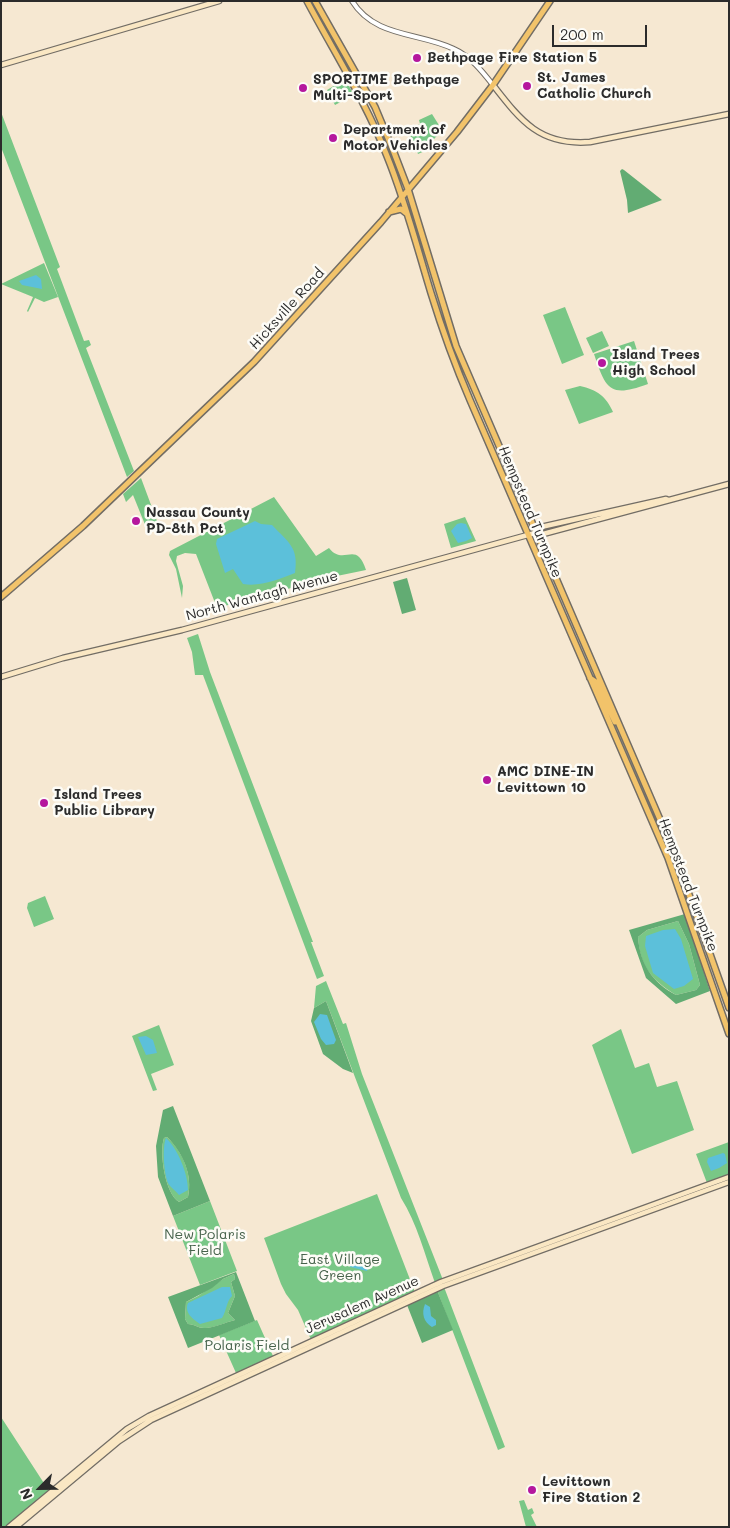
<!DOCTYPE html>
<html>
<head>
<meta charset="utf-8">
<style>
  body { margin:0 }
  #map { position:relative; width:730px; height:1528px; overflow:hidden; background:#f6e8d2; font-family:Mali,sans-serif }
  canvas { display:block }
  .frame { position:absolute; inset:0; border:2px solid #2b2b2b; pointer-events:none }
  .north { position:absolute; left:15px; top:1463px; width:50px; height:50px; -webkit-text-stroke:4px #fdfcf7; paint-order:stroke; rotate:247deg; font-size:14px; font-weight:700; line-height:20px; text-align:center; color:#2b2b2b }
  .north::after { content:''; display:block; margin:auto; width:18px; height:22px; background:#2b2b2b; clip-path:polygon(50% 0,100% 100%,50% 72%,0 100%) }
  .scale { position:absolute; left:552px; top:25px; width:95px; height:22px; box-sizing:border-box; border:2px solid #2b2b2b; border-top:0; padding-left:6px; font-size:15px; line-height:18px; white-space:nowrap; color:#2b2b2b; -webkit-text-stroke:4px #fdfcf7; paint-order:stroke }
</style>
</head>
<body>
<div id="map">
<canvas width="730" height="1528"></canvas>
<div class="frame"></div>
<div class="north">N</div>
<div class="scale">200 m</div>
</div>
<script>
const ctx = document.querySelector('canvas').getContext('2d');
ctx.lineJoin = 'round';
function fillPath(path, color) {
  ctx.fillStyle = color;
  ctx.fill(path, 'evenodd');
}
function stroke(path, color, width, dash) {
  ctx.strokeStyle = color;
  ctx.lineWidth = width;
  ctx.lineCap = dash ? 'butt' : 'round';
  ctx.setLineDash(dash || []);
  ctx.stroke(path);
}
function drawText(font, color, halo, rows, align = 'center') {
  ctx.font = font + ' Mali,sans-serif';
  ctx.lineWidth = 5;
  ctx.setLineDash([]);
  ctx.textBaseline = 'middle';
  ctx.strokeStyle = halo;
  ctx.fillStyle = color;
  for (const [text, x, y, turn = 0] of rows) {
    ctx.save();
    ctx.translate(x, y);
    ctx.rotate((+turn || 0) * Math.PI / 180);
    ctx.textAlign = isNaN(turn) ? turn : align;
    if (halo) ctx.strokeText(text, 0, 0);
    ctx.fillText(text, 0, 0);
    ctx.restore();
  }
}
fillPath(new Path2D(`
  M345,79L354,95L335,105L327,90Z
  M1,112L60,267L57,269L84,341L89,340L91,345L86,348L134,471L127,477L1,147Z
  M432,114L442,130L427,147V150L418,154L408,130L420,124L419,120Z
  M44,263L58,297L44,302L35,298L28,312L27,311L33,297L1,284Z
  M565,307L584,355L562,364L543,315Z
  M602,331L609,346L593,353L586,338Z
  M634,341L648,384C610,398 606,390 594,354Z
  M580,386C597,390 606,396 613,412L579,424L565,390Z
  M141,478L157,521L146,527L133,495L126,502L123,494Z
  M274,497L316,556L329,548C344,567 356,539 366,570L332,577L217,608L196,554L185,553L177,556L176,561L183,586L182,598L176,569L169,555L170,551Z
  M465,517L476,541L451,548L444,524Z
  M198,634L210,672L313,942H311L324,976L317,979L203,675H195L192,652L187,638Z
  M45,896L54,919L34,927L27,908L28,903Z
  M678,921L689,944L700,985L696,990L676,995C652,980 640,967 638,937L647,930Z
  M326,981L343,1024L346,1023L362,1074L443,1280L435,1283C425,1255 417,1223 401,1198L326,1001L314,1008L316,986Z
  M159,1025L174,1065L151,1074L157,1090L153,1091L132,1036Z
  M621,1029L635,1068L649,1063L657,1087L677,1081L694,1130L632,1154L592,1045Z
  M167,1137C183,1152 193,1175 188,1197L179,1202C165,1194 159,1152 164,1138Z
  M729,1142V1175L707,1183L696,1154Z
  M377,1194L416,1295L312,1342L298,1310L286,1294L281,1284L264,1238Z
  M210,1201L237,1271L200,1285L173,1216Z
  M234,1274L235,1279L231,1282L235,1296L228,1313L235,1320C226,1322 212,1329 204,1328C198,1328 194,1324 188,1324L185,1319L186,1302L198,1296L223,1279Z
  M444,1287L505,1447L498,1450L437,1290Z
  M257,1320L273,1356L236,1373L219,1335Z
  M1,1417L51,1494L10,1527H1Z
  M524,1500L528,1510L532,1508L534,1513L531,1515L537,1527H526L519,1501Z`), '#79c786');
fillPath(new Path2D(`
  M622,169L624,170L662,200L628,213L627,200L620,171Z
  M407,578L416,610L402,614L393,582Z
  M685,914L710,991L676,1004L646,978L629,930ZM678,921L689,944L700,985L696,990L676,995C652,982 640,964 638,937L647,930Z
  M326,1001L353,1073L343,1069L323,1054L311,1021L314,1008Z
  M173,1106L210,1201L173,1216L158,1177L156,1146L163,1110ZM167,1137C183,1153 193,1175 188,1197L179,1202C165,1194 159,1152 164,1138Z
  M236,1272L255,1321L188,1348L168,1297ZM234,1274L235,1279L231,1282L235,1296L228,1313L235,1320C226,1322 211,1329 204,1328C198,1328 194,1324 188,1324L185,1319L186,1302L212,1288L223,1279Z
  M437,1290L453,1330L422,1343L407,1305Z`), '#62ac73');
fillPath(new Path2D(`
  M36,275L41,279L42,289L22,285L19,281Z
  M255,521L261,524L272,525C288,542 299,547 295,573C279,579 261,587 243,584L233,569L225,573L216,544L217,539Z
  M461,523L466,524L472,538L466,541L458,543L451,531L457,524Z
  M675,929L681,939L693,979L684,986L674,989L653,973L645,946L646,936L663,930Z
  M320,1014L327,1015L336,1040L334,1044L326,1045L321,1039L314,1022Z
  M146,1036L153,1040L157,1053L146,1055L138,1037Z
  M166,1138C178,1149 188,1174 188,1190L179,1195C176,1191 170,1187 168,1183C164,1173 162,1147 166,1138Z
  M723,1153L725,1154L727,1163L719,1168L711,1171L707,1162L708,1158Z
  M352,1256L362,1259L363,1261V1259L370,1260L367,1271L350,1267Z
  M222,1287H230L232,1296C226,1302 227,1310 222,1318L200,1324C193,1319 184,1313 188,1303Z
  M425,1304L430,1307L431,1316L436,1320V1325L432,1327C424,1322 421,1314 425,1304Z`), '#5cc0da');
const tertiary = new Path2D(`
  M352,1C375,38 419,32 454,49C470,56 482,71 493,85`);
const secondary = new Path2D(`
  M1,65L219,1
  M493,85C521,121 540,146 590,142L729,114
  M535,533L541,527L666,499L668,500
  M1,677L63,658L182,630L535,533L543,534L729,484
  M9,1527L127,1429L149,1416L441,1282L729,1177
  M16,1527L119,1441L151,1420L443,1286L729,1182`);
const primary = new Path2D(`
  M307,1C334,52 366,102 387,156C405,200 417,247 431,293C442,329 455,365 470,400L668,858L729,1034
  M315,1L375,107L393,150L408,189L456,346L674,852L729,1008
  M389,212L401,209L406,213
  M1,597L83,526L254,362L381,222L457,132L493,85L550,1
  M590,678L596,682L615,722`);
stroke(tertiary, '#726d65', 6);
stroke(secondary, '#726d65', 7);
stroke(primary, '#726d65', 8);
stroke(tertiary, '#fff', 4);
stroke(secondary, '#fae7c3', 4.5);
stroke(primary, '#f2c36a', 5);
for (const [x, y, r, color] of [
  [417,58,5,"#b5179e"],
  [527,86,5,"#b5179e"],
  [303,88,5,"#b5179e"],
  [333,138,5,"#b5179e"],
  [602,363,5,"#b5179e"],
  [136,521,5,"#b5179e"],
  [487,780,5,"#b5179e"],
  [44,803,5,"#b5179e"],
  [532,1490,5,"#b5179e"]
]) {
  const dot = new Path2D();
  dot.arc(x, y, r, 0, 2 * Math.PI);
  ctx.fillStyle = color;
  ctx.fill(dot);
  stroke(dot, '#fdfcf7', 2);
}
drawText('bold 14px', '#2b2b2b', '#fdfcf7', [
  ["Bethpage Fire Station 5",427,58],
  ["St. James",537,78],
  ["Catholic Church",537,94],
  ["SPORTIME Bethpage",313,80],
  ["Multi-Sport",313,96],
  ["Department of",343,130],
  ["Motor Vehicles",343,146],
  ["Island Trees",612,355],
  ["High School",612,371],
  ["Nassau County",146,513],
  ["PD-8th Pct",146,529],
  ["AMC DINE-IN",497,772],
  ["Levittown 10",497,788],
  ["Island Trees",54,795],
  ["Public Library",54,811],
  ["Levittown",542,1482],
  ["Fire Station 2",542,1498]
], 'left');
drawText('14px', '#2b2b2b', '#fdfcf7', [
  ["Hicksville Road",287,309,-48],
  ["Hempstead Turnpike",530,512,67],
  ["North Wantagh Avenue",262,596,-15],
  ["Hempstead Turnpike",688,885,69],
  ["Jerusalem Avenue",362,1305,-24]
]);
drawText('14px', '#46624b', '#fdfcf7', [
  ["New Polaris",205,1235],
  ["Field",205,1251],
  ["East Village",340,1260],
  ["Green",340,1276],
  ["Polaris Field",247,1346]
]);
</script>
</body>
</html>
